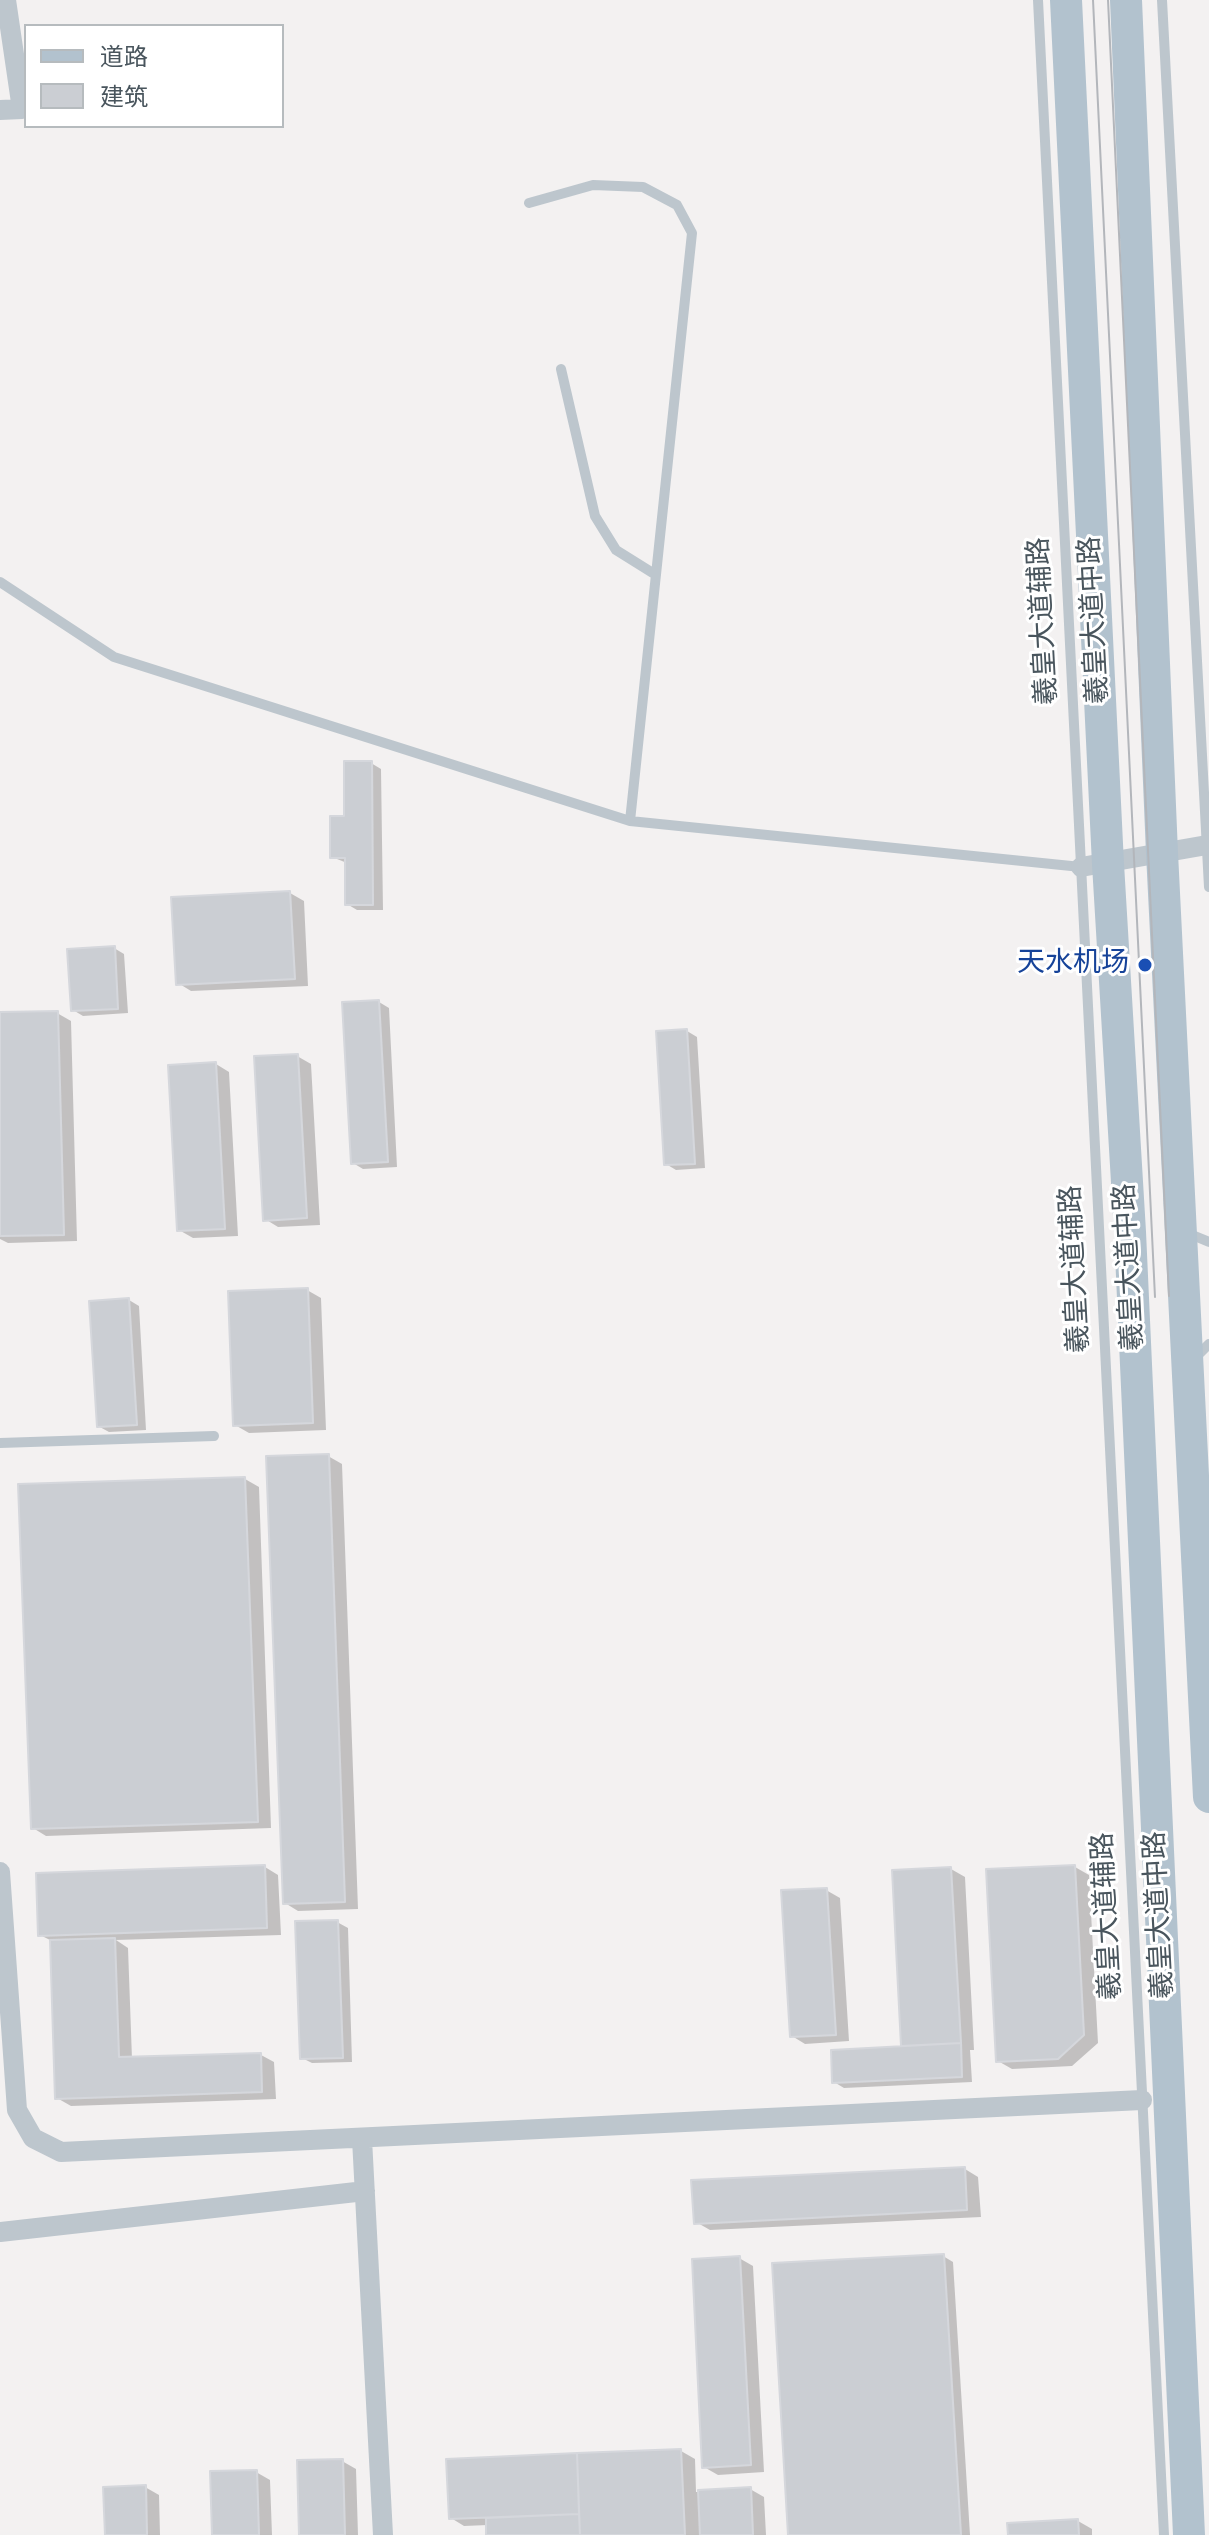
<!DOCTYPE html>
<html>
<head>
<meta charset="utf-8">
<style>
  body { margin:0 }
  #map { position:relative; width:1209px; height:2535px; overflow:hidden; background:#f3f1f1; font-family:"Source Sans 3","Noto Sans SC",sans-serif }
  canvas { display:block }
  .legend { position:absolute; left:24px; top:24px; width:260px; height:104px; box-sizing:border-box; background:#fff; border:2px solid #b6bbbe; margin:0; padding:10px 14px; list-style:none; font-size:24px; color:#49555d }
  .legend li { display:flex; align-items:center; gap:16px; height:40px }
  .legend b { width:40px; border:2px solid #b6bbbe }
</style>
</head>
<body>
<div id="map">
<canvas width="1209" height="2535"></canvas>
<ul class="legend">
<li><b style="height:10px;background:#b2c2ce"></b>道路</li>
<li><b style="height:22px;background:#cbced3"></b>建筑</li>
</ul>
</div>
<script>
const ctx = document.querySelector('canvas').getContext('2d');
ctx.lineJoin = 'round';
function fillPath(path, color) {
  ctx.fillStyle = color;
  ctx.fill(path, 'evenodd');
}
function stroke(path, color, width, dash) {
  ctx.strokeStyle = color;
  ctx.lineWidth = width;
  ctx.lineCap = dash ? 'butt' : 'round';
  ctx.setLineDash(dash || []);
  ctx.stroke(path);
}
function drawText(font, color, halo, rows, align = 'center') {
  ctx.font = font + ' "Source Sans 3","Noto Sans SC",sans-serif';
  ctx.lineWidth = 6;
  ctx.setLineDash([]);
  ctx.textBaseline = 'middle';
  ctx.strokeStyle = halo;
  ctx.fillStyle = color;
  for (const [text, x, y, turn = 0] of rows) {
    ctx.save();
    ctx.translate(x, y);
    ctx.rotate((+turn || 0) * Math.PI / 180);
    ctx.textAlign = isNaN(turn) ? turn : align;
    if (halo) ctx.strokeText(text, 0, 0);
    ctx.fillText(text, 0, 0);
    ctx.restore();
  }
}
fillPath(new Path2D(`
  M371,763L381,769L383,910H357L347,904V863L332,857Z
  M290,893L304,901L308,986L191,991L178,983Z
  M114,948L124,954L128,1013L83,1016L73,1010Z
  M379,1002L389,1008L397,1167L363,1169L353,1163Z
  M57,1013L71,1021L77,1241L8,1243L0,1239V1014Z
  M687,1031L697,1037L705,1168L676,1170L666,1164Z
  M297,1056L311,1064L320,1225L278,1227L265,1219Z
  M216,1064L229,1072L238,1236L193,1238L179,1230Z
  M307,1290L321,1298L326,1430L249,1433L235,1425Z
  M129,1300L139,1306L146,1430L109,1432L98,1426Z
  M328,1456L342,1464L358,1909L298,1911L285,1903Z
  M245,1479L259,1487L271,1828L46,1836L33,1828Z
  M265,1867L278,1875L281,1935L116,1940L128,1948L132,2059L261,2055L274,2062L276,2099L71,2106L57,2098L52,1941L40,1935Z
  M1075,1867L1089,1875L1098,2043L1072,2066L1012,2069L998,2061Z
  M951,1869L965,1877L974,2050H970L972,2082L844,2088L834,2082L903,2048L894,1872Z
  M826,1890L840,1898L849,2041L805,2044L792,2036Z
  M337,1922L348,1928L352,2062L312,2063L302,2058Z
  M965,2169L978,2177L981,2217L710,2230L696,2222Z
  M943,2256L953,2262L970,2535H790Z
  M739,2258L753,2266L764,2472L718,2475L704,2467Z
  M681,2451L695,2459L696,2492L750,2489L764,2497L766,2535H488V2525L464,2526L451,2518L448,2461Z
  M342,2461L356,2469L358,2535H301Z
  M256,2472L270,2480L272,2535H214Z
  M145,2487L159,2495L160,2535H107Z
  M1078,2521L1092,2529V2535H1010Z`), '#0003');
const building = new Path2D(`
  M344,761H372L373,905H345V858H330V816H344Z
  M290,891L295,979L176,985L171,897Z
  M115,946L118,1009L71,1011L67,949Z
  M379,1000L388,1162L351,1164L342,1002Z
  M58,1011L64,1235L0,1236V1012Z
  M687,1029L695,1164L664,1165L656,1031Z
  M298,1054L307,1218L263,1221L254,1056Z
  M216,1062L225,1229L177,1231L168,1065Z
  M308,1288L313,1423L233,1426L228,1291Z
  M129,1298L137,1425L97,1427L89,1301Z
  M329,1454L345,1902L283,1904L266,1456Z
  M245,1477L258,1822L31,1829L18,1484Z
  M265,1865L267,1928L38,1936L36,1873Z
  M1075,1865L1084,2035L1058,2059L996,2062L986,1869Z
  M951,1867L961,2043L901,2046L892,1870Z
  M827,1888L836,2035L790,2037L781,1890Z
  M338,1920L343,2058L300,2059L295,1921Z
  M115,1938L119,2057L261,2053L262,2092L55,2099L50,1940Z
  M961,2043L962,2077L832,2083L831,2050Z
  M965,2167L967,2210L694,2224L691,2180Z
  M944,2254L961,2535H788L772,2263Z
  M740,2256L751,2465L702,2468L692,2259Z
  M681,2449L685,2535H580L577,2453Z
  M577,2453L579,2514L449,2519L446,2459Z
  M343,2459L345,2535H299L297,2460Z
  M257,2470L259,2535H212L210,2471Z
  M146,2485L147,2535H105L103,2487Z
  M751,2487L753,2535H700L698,2490Z
  M579,2514L580,2535H486V2518Z
  M1078,2519L1079,2535H1008L1007,2523Z`);
fillPath(building, '#cbced3');
stroke(building, '#d5d7dc', 2);
stroke(new Path2D(`
  M1038,0L1164,2535
  M1162,0L1209,887
  M529,203L593,185L643,187L677,205L692,233L630,821
  M561,369L595,516L616,550L656,575
  M0,582L114,657L630,821L1081,867
  M1185,1232L1209,1242
  M1195,1358L1209,1344
  M0,1443L214,1436`), '#bdc6cd', 10);
stroke(new Path2D(`
  M0,110L22,109L6,0
  M1081,867L1207,845
  M0,1872L17,2110L33,2138L61,2152L1142,2100
  M362,2139L383,2535
  M0,2232L365,2191`), '#bdc6cd', 20);
stroke(new Path2D(`
  M1066,0L1108,864L1130,1232L1189,2535
  M1126,0L1162,853L1209,1797`), '#b2c2ce', 32);
stroke(new Path2D(`
  M1093,0L1155,1297
  M1108,0L1169,1296`), '#b3b6bb', 2);
for (const [x, y, r, color] of [
  [1145,965,8,"#1a4fb4"]
]) {
  const dot = new Path2D();
  dot.arc(x, y, r, 0, 2 * Math.PI);
  ctx.fillStyle = color;
  ctx.fill(dot);
  stroke(dot, '#fff', 3);
}
drawText('28px', '#49555d', '#fff', [
  ["羲皇大道中路",1096,620,-93],
  ["羲皇大道辅路",1045,621,-93],
  ["羲皇大道中路",1131,1267,-93],
  ["羲皇大道辅路",1077,1269,-93],
  ["羲皇大道中路",1161,1915,-93],
  ["羲皇大道辅路",1109,1916,-93]
]);
drawText('28px', '#164399', '#fff', [
  ["天水机场",1129,965]
], 'right');
</script>
</body>
</html>
